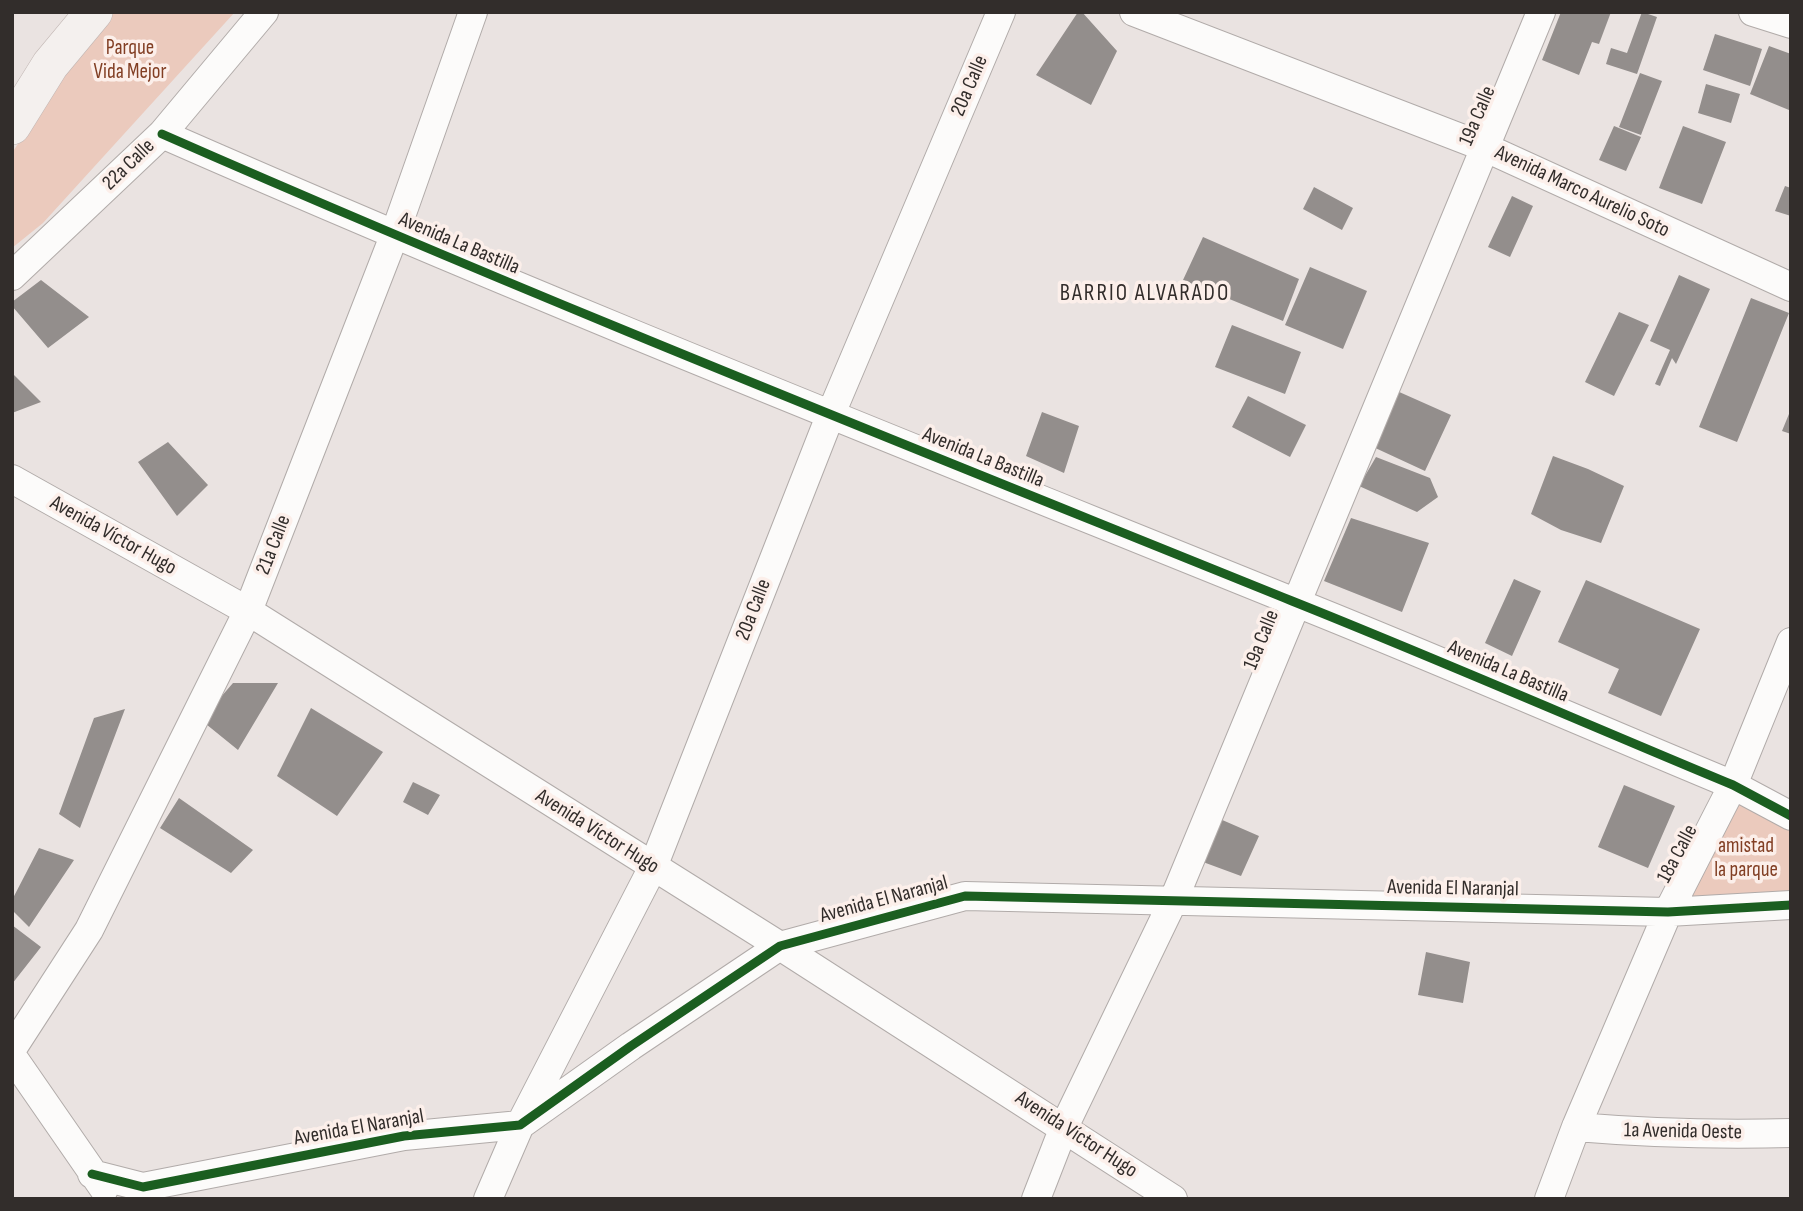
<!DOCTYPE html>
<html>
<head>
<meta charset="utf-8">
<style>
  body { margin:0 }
  #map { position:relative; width:1803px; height:1211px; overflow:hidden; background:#eae3e1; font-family:"Sofia Sans Condensed",sans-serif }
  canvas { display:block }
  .frame { position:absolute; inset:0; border:14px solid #322d2b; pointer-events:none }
</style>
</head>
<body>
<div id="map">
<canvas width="1803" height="1211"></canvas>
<div class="frame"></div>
</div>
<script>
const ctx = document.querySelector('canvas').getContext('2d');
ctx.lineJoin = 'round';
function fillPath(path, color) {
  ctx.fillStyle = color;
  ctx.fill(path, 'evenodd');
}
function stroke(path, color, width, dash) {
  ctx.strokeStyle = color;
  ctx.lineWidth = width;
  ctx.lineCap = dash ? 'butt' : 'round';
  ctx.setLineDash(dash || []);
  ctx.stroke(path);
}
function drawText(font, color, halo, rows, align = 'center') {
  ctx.font = font + ' "Sofia Sans Condensed",sans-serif';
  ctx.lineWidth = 7;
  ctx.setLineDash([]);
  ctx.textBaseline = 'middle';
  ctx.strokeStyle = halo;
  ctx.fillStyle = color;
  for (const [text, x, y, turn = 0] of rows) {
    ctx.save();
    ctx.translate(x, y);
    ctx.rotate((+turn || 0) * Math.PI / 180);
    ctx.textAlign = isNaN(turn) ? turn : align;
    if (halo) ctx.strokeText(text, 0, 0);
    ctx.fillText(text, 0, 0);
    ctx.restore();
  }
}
fillPath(new Path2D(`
  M112,12H235L43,223L12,248V153L70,63Z
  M1733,785L1791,820V899L1668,912Z`), '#ebcabd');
fillPath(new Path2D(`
  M1078,12H1082L1117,51L1091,105L1036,75Z
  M1561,12H1611L1599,44L1592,42L1579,75L1542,60Z
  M1642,12L1657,17L1637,74L1606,64L1611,48L1627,53Z
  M1715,34L1762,49L1750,86L1703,70Z
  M1769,46L1791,54L1789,110L1750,94Z
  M1640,73L1662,81L1641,135L1619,127Z
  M1706,84L1740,94L1731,123L1698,113Z
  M1614,126L1641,137L1626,171L1599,160Z
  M1683,126L1726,142L1702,204L1659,188Z
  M1785,186L1791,188V216L1775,211Z
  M1314,187L1353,208L1342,230L1303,209Z
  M1512,196L1533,206L1510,257L1488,247Z
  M1203,237L1299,279L1283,321L1183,280Z
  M1310,267L1367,291L1343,349L1285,325Z
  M1679,275L1710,289L1676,364L1672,358L1660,386L1655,384L1670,350L1650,341Z
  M41,280L89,317L48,348L12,306V302Z
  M1751,298L1789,313L1737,442L1699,427Z
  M1619,312L1649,325L1614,396L1585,382Z
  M1232,325L1301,352L1285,394L1215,367Z
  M12,373L41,402L12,413Z
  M1397,391L1451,415L1425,471L1371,446Z
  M1248,396L1306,425L1290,457L1232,427Z
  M1791,409V434L1782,431Z
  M1042,412L1079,426L1064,473L1026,456Z
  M168,442L208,485L177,516L138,462Z
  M1553,456L1588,469L1624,486L1601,543L1561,530L1531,514Z
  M1376,457L1430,478L1438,497L1417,512L1359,486Z
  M1351,518L1429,543L1402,612L1324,581Z
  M1514,579L1541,591L1512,656L1485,643Z
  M1586,580L1700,629L1661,716L1608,693L1619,669L1558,642Z
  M233,683H278L238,750L201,720Z
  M311,708L383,752L337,816L277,776Z
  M125,709L80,828L59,814L94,718Z
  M413,782L440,795L428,815L403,802Z
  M1624,785L1675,806L1648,868L1598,847Z
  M179,798L253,850L231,873L160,828Z
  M1220,819L1259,836L1241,876L1203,862Z
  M39,848L74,860L29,927L12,910V900Z
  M12,925L41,947L12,984Z
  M1426,952L1470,962L1463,1003L1418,995Z`), '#938e8c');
const minor = new Path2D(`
  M1134,12L1484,147L1791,287
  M1753,12L1791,24
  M162,134C535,298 914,448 1292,601C1440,660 1586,724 1733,785L1791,816
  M12,276L162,134L264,12
  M12,479L248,611L780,946L1173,1199
  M12,1049L89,930L248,611L394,236L473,12
  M12,1056L104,1189
  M1576,1127C1648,1133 1719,1135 1791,1133
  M92,1174L143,1187L404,1136L520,1125L631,1046L780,946L965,896L1668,912L1791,905
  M488,1199L520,1125L653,867L830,416L1001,12
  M1036,1199L1064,1127L1174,899L1541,12
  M1549,1199L1576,1127L1668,912L1733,785L1791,642`);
const major = new Path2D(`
  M12,126L50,65L94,12`);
stroke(minor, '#b1aba9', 30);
stroke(major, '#c1b6b3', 38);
stroke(minor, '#fcfbfa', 28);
stroke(major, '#f4f0ee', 37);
stroke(new Path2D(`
  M162,134C535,298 914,448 1292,601C1440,660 1586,724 1733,785L1791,816
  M92,1174L143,1187L404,1136L520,1125L631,1046L780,946L965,896L1668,912L1791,905`), '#1b5e20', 9);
drawText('21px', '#823f24', '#fcefea', [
  ["Parque",130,49],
  ["Vida Mejor",130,73],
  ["amistad",1746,847],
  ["la parque",1746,871]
]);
drawText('21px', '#322d2b', '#fcefea', [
  ["20a Calle",970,86,-67],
  ["19a Calle",1478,116,-67],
  ["22a Calle",129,165,-44],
  ["Avenida Marco Aurelio Soto",1582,192,25],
  ["Avenida La Bastilla",459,244,23],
  ["Avenida La Bastilla",983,458,22],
  ["Avenida Víctor Hugo",113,536,29],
  ["21a Calle",274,545,-69],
  ["20a Calle",754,610,-69],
  ["19a Calle",1262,640,-68],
  ["Avenida La Bastilla",1508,672,23],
  ["Avenida Víctor Hugo",597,832,32],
  ["18a Calle",1678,854,-62],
  ["Avenida El Naranjal",1453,889,1],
  ["Avenida El Naranjal",884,900,-15],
  ["Avenida El Naranjal",359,1128,-10],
  ["1a Avenida Oeste",1683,1132,1],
  ["Avenida Víctor Hugo",1076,1135,33]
]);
ctx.letterSpacing = '2px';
drawText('23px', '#322d2b', '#fcefea', [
  ["BARRIO ALVARADO",1145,294]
]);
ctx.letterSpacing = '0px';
</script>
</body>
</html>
